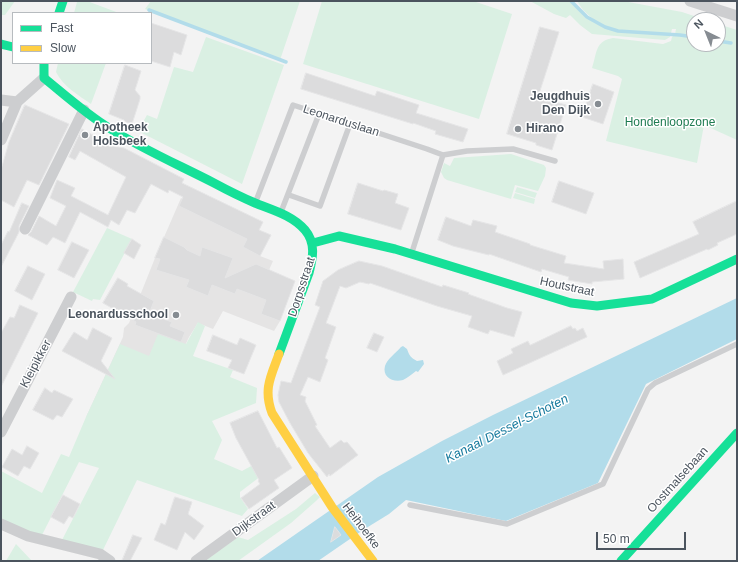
<!DOCTYPE html>
<html>
<head>
<meta charset="utf-8">
<style>
  body { margin:0 }
  #map { position:relative; width:738px; height:562px; overflow:hidden; background:#f3f3f3; font-family:Helvetica,sans-serif }
  canvas { display:block }
  .frame { position:absolute; inset:0; border:2px solid #4b545e; pointer-events:none }
  .legend { position:absolute; left:12px; top:12px; width:140px; height:52px; box-sizing:border-box; background:#fff; border:1px solid #b7bbbf; margin:0; padding:5px 7px; list-style:none; font-size:12px; color:#4b545e }
  .legend li { display:flex; align-items:center; gap:8px; height:20px }
  .legend b { width:20px; border:1px solid #b7bbbf }
  .north { position:absolute; left:686px; top:12px; width:40px; height:40px; box-sizing:border-box; background:#fff; border:1px solid #b7bbbf; border-radius:50%; rotate:317deg; font-size:11px; font-weight:700; line-height:16px; text-align:center; color:#4b545e }
  .north::after { content:''; display:block; margin:auto; width:14px; height:18px; background:#868c92; clip-path:polygon(50% 0,100% 100%,50% 72%,0 100%) }
  .scale { position:absolute; left:596px; top:532px; width:90px; height:18px; box-sizing:border-box; border:2px solid #4b545e; border-top:0; padding-left:5px; font-size:12px; line-height:14px; white-space:nowrap; color:#4b545e; -webkit-text-stroke:3px #fff; paint-order:stroke }
</style>
</head>
<body>
<div id="map">
<canvas width="738" height="562"></canvas>
<div class="frame"></div>
<ul class="legend">
<li><b style="height:5px;background:#16e098"></b>Fast</li>
<li><b style="height:5px;background:#ffcf43"></b>Slow</li>
</ul>
<div class="north">N</div>
<div class="scale">50 m</div>
</div>
<script>
const ctx = document.querySelector('canvas').getContext('2d');
ctx.lineJoin = 'round';
function fillPath(path, color) {
  ctx.fillStyle = color;
  ctx.fill(path, 'evenodd');
}
function stroke(path, color, width, dash) {
  ctx.strokeStyle = color;
  ctx.lineWidth = width;
  ctx.lineCap = dash ? 'butt' : 'round';
  ctx.setLineDash(dash || []);
  ctx.stroke(path);
}
function drawText(font, color, halo, rows, align = 'center') {
  ctx.font = font + ' Helvetica,sans-serif';
  ctx.lineWidth = 3;
  ctx.setLineDash([]);
  ctx.textBaseline = 'middle';
  ctx.strokeStyle = halo;
  ctx.fillStyle = color;
  for (const [text, x, y, turn = 0] of rows) {
    ctx.save();
    ctx.translate(x, y);
    ctx.rotate((+turn || 0) * Math.PI / 180);
    ctx.textAlign = isNaN(turn) ? turn : align;
    if (halo) ctx.strokeText(text, 0, 0);
    ctx.fillText(text, 0, 0);
    ctx.restore();
  }
}
fillPath(new Path2D(`
  M193,189L263,222L259,230L271,235L260,256L273,261L269,270L295,281L280,321L274,331L223,311L213,329L198,323L189,337L176,365L86,417L116,352L123,337L124,328L129,323L155,258L181,198L187,201Z`), '#e5e4e4');
fillPath(new Path2D(`
  M1,1H15L5,15H1Z
  M80,1H87L119,13H74L77,2Z
  M151,1H300L280,60L145,9Z
  M322,1H473L512,14L479,119L303,64Z
  M530,1H571L587,17L596,22L583,10L577,1H623L682,12L706,20H694V44H718V24L737,30V140L704,125L697,163L606,141L622,79L618,76L592,68C597,53 595,41 613,38L663,44L671,41L672,37L675,34L676,29H672L670,37L665,40L592,34L580,25L570,15L566,18L554,14Z
  M206,37L284,65L242,184L138,131L147,115L157,119L174,67L193,72Z
  M58,63H106L91,104C78,95 63,86 56,72Z
  M511,154L544,165L546,168L545,176L538,191L515,185L511,199L447,180L444,178L441,172L444,163L450,166L454,158Z
  M517,187L537,193L535,198L515,192Z
  M515,193L535,199L534,204L513,198Z
  M107,228L132,239L100,300L93,299L92,301L73,292Z
  M198,322L205,326L193,356L233,370L230,377L257,388L256,403L212,421L222,440L214,459L242,471L253,465L261,476L240,492V497L248,509L242,516L137,480L103,550L62,540L99,468L79,462L42,535L31,533L1,520V471L42,493L61,454L69,457L86,417L120,344L149,356L158,334L186,344Z
  M315,493L320,497L316,501L291,523L238,561H205L238,537L248,540L296,509Z
  M16,544L32,561H6Z`), '#daf0e3');
fillPath(new Path2D(`
  M737,298V339L646,384L598,483L506,521L406,500L389,514L363,530L318,561H257L378,477L442,441L493,415Z
  M403,346L407,349C409,355 411,358 417,361L423,360L424,364L418,372L416,371C412,374 407,378 403,380C393,383 382,377 385,366C387,359 396,353 401,347Z`), '#b2dcea');
stroke(new Path2D(`
  M571,1L587,17L605,27L618,31L680,35L694,37
  M149,10L286,62
  M718,41L731,43`), '#b2dcea', 3.5);
const building = new Path2D(`
  M151,23L187,35L181,55L174,52L170,67L151,61Z
  M540,27L559,32L538,97L566,105L552,150L536,145V143L507,134Z
  M125,65L141,71L135,90L140,96V99L132,124L126,122L124,120L109,114Z
  M306,73L375,96L377,91L419,105L416,113L468,129L463,142L435,134L436,131L413,123V124L301,89Z
  M593,84L614,92L603,124L582,117Z
  M25,105L69,124L39,185L27,180L14,207L1,200V170L9,142Z
  M82,129L112,146L124,148L184,179L182,183L263,222L259,230L271,235L260,256L243,247L247,239L179,206L183,197L169,190L168,193L151,184L135,213L127,210L119,225L111,220L108,227L80,212L65,243L53,237L47,245L28,235L31,232L39,216L56,226L66,206L50,198L57,180L75,188L71,196L108,215L126,177L80,151L75,160L69,157Z
  M559,181L594,193L586,214L552,202Z
  M358,183L383,191L384,190L398,194L395,203L409,208L401,230L348,214Z
  M737,201V234L717,243L718,245L708,250L707,249L640,278L634,262L699,234L693,222Z
  M22,203L29,206L19,226V232L1,267V245L8,231L9,232Z
  M446,217L471,226L473,220L497,226L495,232L530,244V245L566,256L564,263L604,269L603,261L623,259L624,279L592,282V284L568,280L569,277L542,269L541,272L489,254V255L453,246L438,240Z
  M164,237L184,247L187,250L200,256L202,247L233,258L225,278L256,264L295,281L280,321L261,314L266,300L237,289L235,294L212,285L208,296L186,287L189,280L156,270L160,259L155,258Z
  M132,239L141,245L134,259L124,253Z
  M72,242L89,250L74,278L58,270Z
  M359,261L382,266L442,287L443,285L469,293L468,294L507,308L522,312L514,337L490,330L488,334L468,327L472,316L437,306L370,283L369,284L360,282L346,288L340,286L326,323L336,327L325,358L328,360L320,382L308,377L300,395L306,397L305,401L317,425L315,426L330,448L341,440L344,443L347,442L358,455L330,476L329,474L327,477L308,453L290,423L279,402L278,395L281,381L291,383L320,307L315,305L323,281L338,270Z
  M28,266L45,274L32,300L15,291Z
  M118,278L128,284L127,286L154,301L149,314L172,322L170,326L185,332L181,342L135,325L136,322L103,303Z
  M20,305L38,313L1,387V333L10,317L14,318Z
  M571,326L573,329L575,328L577,331L583,328L587,337L503,375L497,361L513,353L511,349L528,341L530,345Z
  M93,328L112,338L101,361L115,379L62,351L74,332L87,340Z
  M374,333L384,337L377,352L367,348Z
  M213,335L237,345L240,338L256,345L244,374L228,368L232,360L207,351Z
  M45,388L52,393L54,390L73,399L62,417L57,415L53,420L33,410Z
  M258,411L277,448L279,447L292,468L274,480L279,488L249,509L241,498L260,484L258,481L259,480L236,438L230,423Z
  M27,446L39,453L30,469L24,466L18,476L2,467L12,449L22,455Z
  M63,495L80,504L73,518L69,516L64,524L51,517Z
  M175,497L192,502L188,514L204,526L194,540L185,532L177,550L154,540L161,523L165,525Z
  M335,527L341,535L331,542Z
  M133,535L142,538L130,561H122Z`);
fillPath(building, '#dcdcdd');
stroke(building, '#e5e5e6', 1);
stroke(new Path2D(`
  M289,195L320,206L350,124
  M256,201L293,105L427,149L443,155
  M281,212L319,114
  M412,252L443,155L467,151L513,149L555,161
  M410,505L507,524L603,484L648,389L655,383L737,344`), '#cdced0', 5.5);
stroke(new Path2D(`
  M690,1L737,16
  M1,100L17,102
  M1,140L17,102L44,78
  M25,229L84,110
  M1,432L71,297
  M1,524L28,536L100,554L110,561
  M196,561L313,476`), '#cdced0', 11);
stroke(new Path2D(`
  M59,13L63,1
  M1,44L13,47
  M44,63V78C65,95 86,114 109,128C142,149 179,165 214,183C227,190 241,197 255,203C272,210 292,215 305,230C316,243 313,258 309,273L279,354
  M313,243L339,236L395,249L571,303L597,306L652,299L737,259
  M621,561L737,433`), '#16e098', 9);
stroke(new Path2D(`
  M279,354C271,376 263,389 272,413L332,507L373,561`), '#ffcf43', 9);
for (const [x, y, r, color] of [
  [598,104,4,"#868c92"],
  [518,129,4,"#868c92"],
  [85,135,4,"#868c92"],
  [176,315,4,"#868c92"]
]) {
  const dot = new Path2D();
  dot.arc(x, y, r, 0, 2 * Math.PI);
  ctx.fillStyle = color;
  ctx.fill(dot);
  stroke(dot, '#fff', 1.5);
}
drawText('bold 12px', '#4b545e', '#fff', [
  ["Jeugdhuis",590,97],
  ["Den Dijk",590,111],
  ["Apotheek",93,128,"left"],
  ["Holsbeek",93,142,"left"],
  ["Hirano",526,129,"left"],
  ["Leonardusschool",168,315]
], 'right');
drawText('12px', '#4b545e', '#fff', [
  ["Leonarduslaan",341,121,18],
  ["Dorpsstraat",302,287,-72],
  ["Houtstraat",567,287,12],
  ["Kleipikker",36,364,-62],
  ["Oostmalsebaan",678,480,-48],
  ["Dijkstraat",254,519,-36],
  ["Heihoefke",361,526,53]
]);
drawText('12px', '#1f7c52', '#fff', [
  ["Hondenloopzone",670,123]
]);
drawText('italic 13px', '#187b9e', '#fff', [
  ["Kanaal Dessel-Schoten",507,429,-27]
]);
</script>
</body>
</html>
